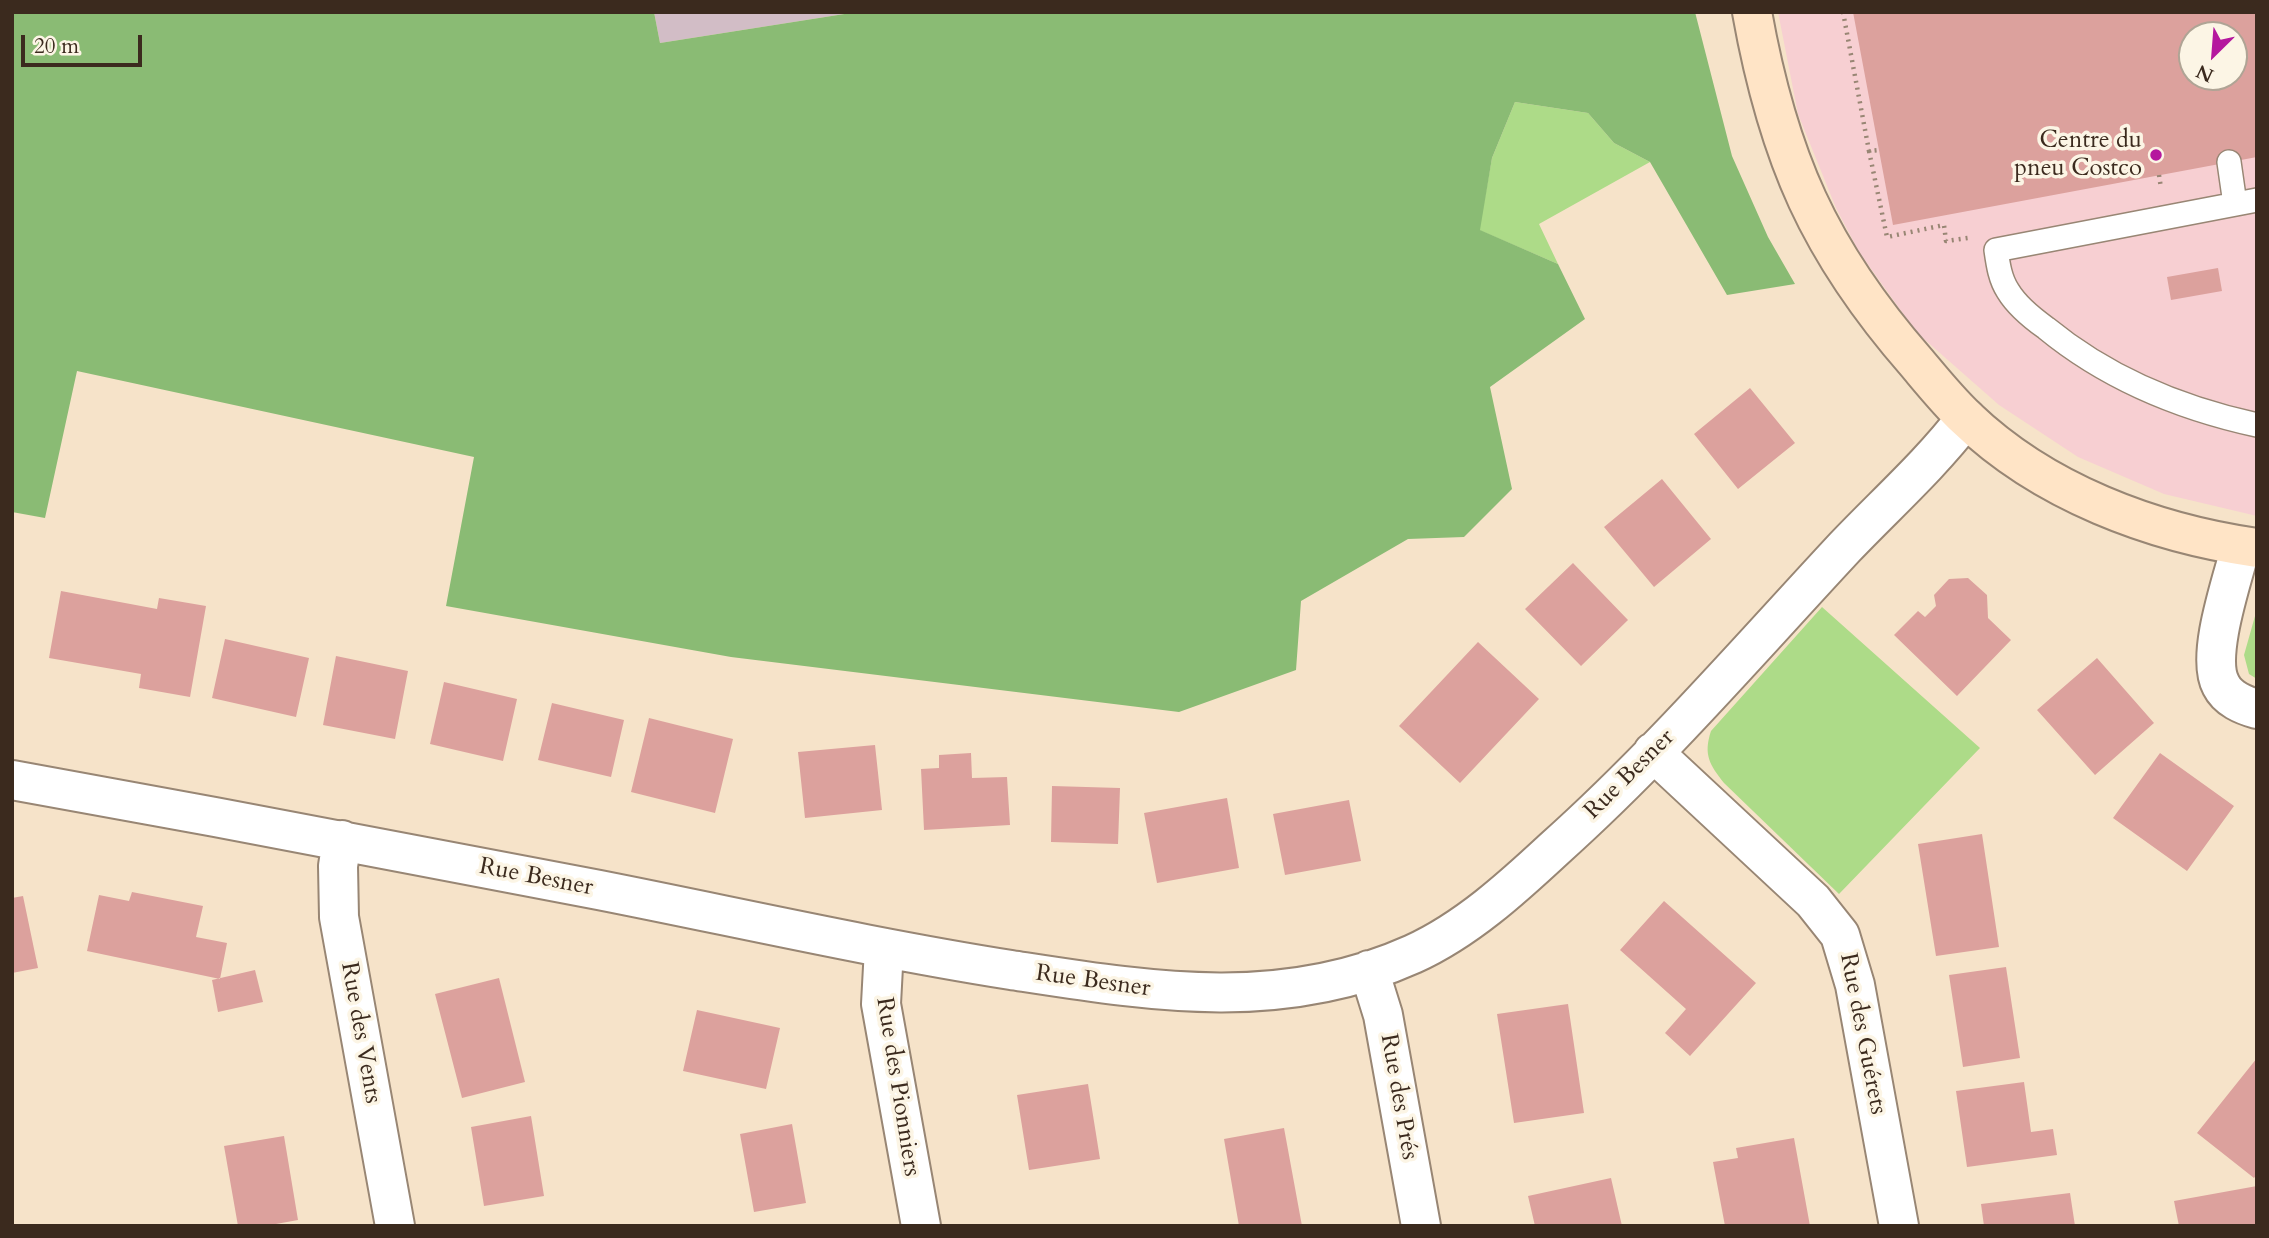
<!DOCTYPE html>
<html>
<head>
<meta charset="utf-8">
<style>
  body { margin:0 }
  #map { position:relative; width:2269px; height:1238px; overflow:hidden; background:#f6e3c9; font-family:Cardo,serif }
  canvas { display:block }
  .frame { position:absolute; inset:0; border:14px solid #3b2a1e; pointer-events:none }
  .north { position:absolute; left:2178px; top:21px; width:70px; height:70px; box-sizing:border-box; background:#fcf5e5; border:2px solid #afa495; border-radius:50%; rotate:205deg; font-size:19px; font-weight:700; line-height:28px; text-align:center; color:#3b2a1e }
  .north::after { content:''; display:block; margin:auto; width:24px; height:32px; background:#b5179e; clip-path:polygon(50% 0,100% 100%,50% 72%,0 100%) }
  .scale { position:absolute; left:21px; top:35px; width:121px; height:32px; box-sizing:border-box; border:4px solid #3b2a1e; border-top:0; padding-left:9px; font-size:21px; line-height:24px; white-space:nowrap; color:#3b2a1e; -webkit-text-stroke:5px #fcf5e5; paint-order:stroke }
</style>
</head>
<body>
<div id="map">
<canvas width="2269" height="1238"></canvas>
<div class="frame"></div>
<div class="north">N</div>
<div class="scale">20 m</div>
</div>
<script>
const ctx = document.querySelector('canvas').getContext('2d');
ctx.lineJoin = 'round';
function fillPath(path, color) {
  ctx.fillStyle = color;
  ctx.fill(path, 'evenodd');
}
function stroke(path, color, width, dash) {
  ctx.strokeStyle = color;
  ctx.lineWidth = width;
  ctx.lineCap = dash ? 'butt' : 'round';
  ctx.setLineDash(dash || []);
  ctx.stroke(path);
}
function drawText(font, color, halo, rows, align = 'center') {
  ctx.font = font + ' Cardo,serif';
  ctx.lineWidth = 7;
  ctx.setLineDash([]);
  ctx.textBaseline = 'middle';
  ctx.strokeStyle = halo;
  ctx.fillStyle = color;
  for (const [text, x, y, turn = 0] of rows) {
    ctx.save();
    ctx.translate(x, y);
    ctx.rotate((+turn || 0) * Math.PI / 180);
    ctx.textAlign = isNaN(turn) ? turn : align;
    if (halo) ctx.strokeText(text, 0, 0);
    ctx.fillText(text, 0, 0);
    ctx.restore();
  }
}
fillPath(new Path2D(`
  M1778,12H2257V516L2164,494L2078,457L1999,405L1916,332L1859,252L1836,208L1798,114ZM2192,35H2234V77H2192Z`), '#f7cfd2');
fillPath(new Path2D(`
  M654,12H857L660,43Z`), '#d2bdc6');
fillPath(new Path2D(`
  M1515,102L1588,113L1614,143L1650,162L1539,224L1558,264L1479,230L1492,158Z
  M1822,607L1980,748L1839,894L1724,783C1710,765 1703,755 1711,731Z
  M2257,609V679L2249,674L2244,655Z`), '#addb88');
fillPath(new Path2D(`
  M12,12H654L660,43L857,12H1695L1732,156L1768,237L1795,284L1727,295L1650,162L1614,143L1588,113L1515,102L1492,158L1480,230L1558,264L1585,319L1490,387L1512,489L1464,537L1408,539L1301,601L1296,670L1179,712L731,657L446,606L474,457L77,371L45,518L12,512Z`), '#8abb74');
fillPath(new Path2D(`
  M1853,12H2257V157L1893,225ZM2192,35H2234V77H2192Z
  M2218,268L2222,291L2171,300L2167,277Z
  M1750,388L1795,443L1738,489L1694,434Z
  M1662,479L1711,539L1654,587L1604,527Z
  M1573,563L1628,620L1581,666L1525,609Z
  M1968,578L1987,595L1988,618L2011,640L1957,696L1894,635L1918,611L1925,617L1936,606L1934,595L1949,579Z
  M61,591L157,609L159,598L206,606L190,697L139,688L141,674L49,658Z
  M225,639L309,658L296,717L212,698Z
  M1478,642L1539,699L1460,783L1399,726Z
  M336,656L408,671L395,739L323,725Z
  M2097,658L2154,723L2095,775L2037,710Z
  M444,682L517,699L503,761L430,744Z
  M552,703L624,720L611,777L538,760Z
  M649,718L733,739L715,813L631,792Z
  M875,745L882,810L805,818L798,752Z
  M971,753L972,778L1007,777L1010,825L924,830L921,769L939,768V755Z
  M2160,753L2234,806L2187,871L2113,818Z
  M1052,786L1120,788L1118,844L1051,842Z
  M1227,798L1239,868L1157,883L1144,813Z
  M1349,800L1361,861L1285,875L1273,814Z
  M1982,834L1999,947L1936,956L1918,844Z
  M132,892L203,906L196,937L227,943L220,979L87,951L99,895L129,901Z
  M23,896L38,968L12,973V898Z
  M1664,901L1756,983L1690,1056L1665,1033L1686,1009L1620,950Z
  M2006,967L2020,1058L1963,1067L1949,975Z
  M255,970L263,1002L218,1012L212,980Z
  M499,978L525,1082L462,1098L435,994Z
  M1568,1004L1584,1113L1514,1123L1497,1014Z
  M697,1010L780,1028L766,1089L683,1071Z
  M2257,1058V1174L2254,1178L2197,1133Z
  M2024,1082L2031,1132L2053,1129L2057,1155L1967,1167L1956,1091Z
  M1088,1084L1100,1159L1029,1170L1017,1095Z
  M531,1116L544,1196L484,1206L471,1127Z
  M792,1124L806,1203L754,1212L740,1134Z
  M1284,1128L1302,1226H1239L1224,1139Z
  M284,1136L298,1220L265,1226H238L224,1146Z
  M1794,1138L1810,1226H1725L1713,1162L1738,1158L1736,1148Z
  M1611,1178L1622,1226H1535L1528,1196Z
  M2257,1186V1226H2179L2174,1201Z
  M2070,1193L2075,1226H1984L1981,1204Z`), '#dca19d');
const lane = new Path2D(`
  M2229,162L2235,204
  M2257,200L1996,250C1998,264 2000,279 2008,291C2017,306 2032,318 2046,328C2108,379 2179,408 2257,425`);
const street = new Path2D(`
  M2241,546C2233,578 2205,656 2221,685C2228,699 2243,705 2257,709
  M1653,752L1813,901L1840,935L1855,985L1899,1226
  M12,780C208,815 403,852 599,890C736,917 872,948 1011,970C1148,991 1280,1014 1413,954C1466,930 1512,888 1554,849C1658,756 1750,649 1845,547C1886,504 1930,465 1966,418
  M342,840L338,866L339,917L395,1226
  M884,948L881,1004L921,1226
  M1369,970L1383,1015L1421,1226`);
const secondary = new Path2D(`
  M1752,12C1778,157 1819,251 1916,362C1932,381 1948,401 1966,418C2043,492 2152,533 2257,548`);
stroke(lane, '#988674', 26);
stroke(street, '#988674', 42);
stroke(secondary, '#988674', 42);
stroke(new Path2D(`
  M1843,12L1869,151L1879,150
  M1869,151L1887,237L1944,225L1946,241L1968,238
  M2159,175L2161,188`), '#988674', 4.5, [2, 5]);
stroke(lane, '#fff', 23);
stroke(street, '#fff', 38);
stroke(secondary, '#ffe4c6', 38);
for (const [x, y, r, color] of [
  [2156,155,7,"#b5179e"]
]) {
  const dot = new Path2D();
  dot.arc(x, y, r, 0, 2 * Math.PI);
  ctx.fillStyle = color;
  ctx.fill(dot);
  stroke(dot, '#fcf5e5', 2.5);
}
drawText('24px', '#3b2a1e', '#fcf5e5', [
  ["Centre du",2142,141],
  ["pneu Costco",2142,169]
], 'right');
drawText('24px', '#3b2a1e', '#fcf5e5', [
  ["Rue Besner",1630,775,-45],
  ["Rue Besner",536,878,11],
  ["Rue Besner",1093,982,8],
  ["Rue des Vents",360,1033,80],
  ["Rue des Guérets",1862,1034,79],
  ["Rue des Pionniers",897,1087,81],
  ["Rue des Prés",1398,1097,80]
]);
</script>
</body>
</html>
